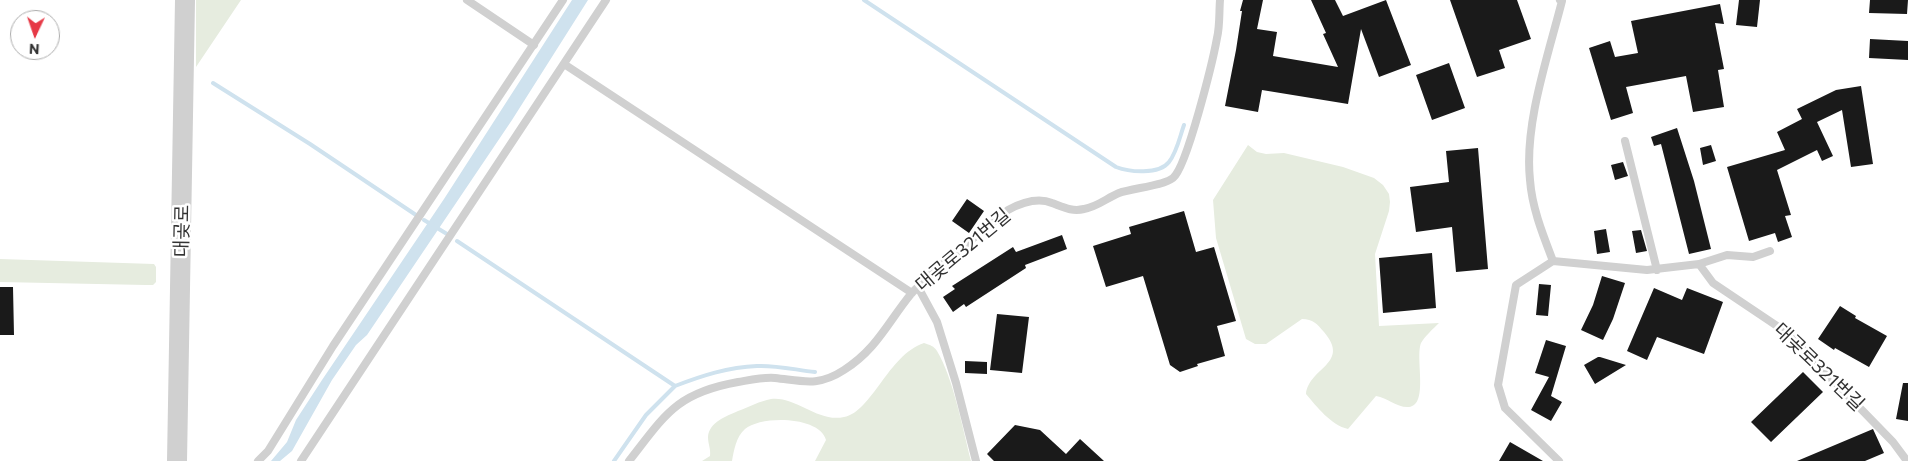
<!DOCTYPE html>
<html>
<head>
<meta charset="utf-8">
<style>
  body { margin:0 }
  #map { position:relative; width:1908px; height:461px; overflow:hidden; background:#fff; font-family:Commissioner,sans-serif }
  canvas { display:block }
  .north { position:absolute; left:10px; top:10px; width:50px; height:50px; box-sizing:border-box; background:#fff; border:1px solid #adadad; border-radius:50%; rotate:183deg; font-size:14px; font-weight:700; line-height:20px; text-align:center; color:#333 }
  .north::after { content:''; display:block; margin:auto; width:18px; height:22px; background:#e63946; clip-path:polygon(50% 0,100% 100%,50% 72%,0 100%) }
</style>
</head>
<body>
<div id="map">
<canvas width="1908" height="461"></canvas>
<div class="north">N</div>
</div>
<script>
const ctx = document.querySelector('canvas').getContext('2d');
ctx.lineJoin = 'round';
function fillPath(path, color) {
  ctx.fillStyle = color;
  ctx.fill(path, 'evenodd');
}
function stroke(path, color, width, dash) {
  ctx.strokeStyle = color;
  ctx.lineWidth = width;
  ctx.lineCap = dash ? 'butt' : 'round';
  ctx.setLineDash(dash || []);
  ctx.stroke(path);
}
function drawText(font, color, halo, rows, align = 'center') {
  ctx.font = font + ' Commissioner,"Noto Sans KR",sans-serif';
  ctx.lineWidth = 5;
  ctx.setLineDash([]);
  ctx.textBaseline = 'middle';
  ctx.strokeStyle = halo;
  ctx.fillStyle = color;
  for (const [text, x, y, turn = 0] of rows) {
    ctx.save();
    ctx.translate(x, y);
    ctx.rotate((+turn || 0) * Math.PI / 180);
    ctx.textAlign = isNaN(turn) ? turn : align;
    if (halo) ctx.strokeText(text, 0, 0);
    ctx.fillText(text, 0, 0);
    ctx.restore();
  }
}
fillPath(new Path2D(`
  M196,0H241L196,67Z
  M1248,145L1257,152L1266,154L1284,153L1343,167L1374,178L1383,185L1389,194L1390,202L1389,211L1375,254L1379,326L1439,323C1433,329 1425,336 1421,343C1415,358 1429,405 1409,407C1397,408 1388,398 1376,396L1348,429C1331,425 1317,407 1306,394C1309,367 1351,364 1324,332C1317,324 1313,319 1302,319L1266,344H1255L1246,339L1216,238L1213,200Z
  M0,259L154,264L156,267V282L153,285H146L0,282Z
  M924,343C930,345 934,346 937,351C953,377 963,430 971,461H815L826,440C820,416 761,415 745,429C736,437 734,450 732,461H702L710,456C711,449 708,444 708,437C709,422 727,416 738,411C749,407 760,401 771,399C796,396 818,423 844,417C872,412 888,355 924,343Z`), '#e6ecdf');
fillPath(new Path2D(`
  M572,0H588L512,120L367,335L356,345L332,380L292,451L280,461H271L287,442L296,420L322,380L444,199Z`), '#cfe2ee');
stroke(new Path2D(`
  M864,0L1116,167C1129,172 1159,175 1169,162C1177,152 1180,136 1184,125
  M213,83L310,144L416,215
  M424,220L447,234
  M457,241L675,386C701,376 728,367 757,366C776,365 796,370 815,372
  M614,461L646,415L675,386`), '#cfe2ee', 4);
fillPath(new Path2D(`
  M1243,0H1263L1257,29L1277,32L1273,56L1338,67L1323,34L1326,33L1311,0H1335L1343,16L1386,0L1411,65L1379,77L1361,29L1348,104L1262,90L1258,112L1225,106L1236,50L1242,11H1240Z
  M1450,0H1517L1531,39L1499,50L1505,68L1477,77Z
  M1739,0H1760L1757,27L1736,25Z
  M1870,0H1908L1907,14L1869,13Z
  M1720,4L1724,24L1715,23L1724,69L1718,70L1724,107L1693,112L1686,76L1626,87L1633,113L1611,120L1589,48L1610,41L1615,57L1638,53L1631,21Z
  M1870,39L1908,41V60L1869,58Z
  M1449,63L1465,108L1432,120L1416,75Z
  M1861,86L1873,164L1851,167L1842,110L1817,122L1833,156L1822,161L1817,150L1777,170L1791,215L1785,216L1792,237L1778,242L1775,233L1749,241L1727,167L1785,150L1777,132L1802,119L1797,109L1836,90Z
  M1677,128L1694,181L1711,249L1689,254L1661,144L1654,146L1651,137Z
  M1711,145L1716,161L1703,165L1700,148Z
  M1478,148L1488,269L1456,272L1452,227L1416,232L1410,187L1449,182L1446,151Z
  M1623,162L1628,176L1615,180L1611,165Z
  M967,199L984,211L969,233L952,221Z
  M1184,211L1196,252L1214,247L1236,321L1217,326L1225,356L1197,364L1198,366L1180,372L1170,365L1143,276L1106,287L1093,246L1131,234L1129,227Z
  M1606,229L1610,252L1597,254L1594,231Z
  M1641,230L1647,251L1636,253L1632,231Z
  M1062,235L1067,249L1025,265L1026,268L966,307L964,304L953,312L943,297L955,289L952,286L1013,247L1016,252Z
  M1432,253L1436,308L1383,313L1379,258Z
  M1602,276L1625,283L1613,319L1603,340L1581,330L1593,305Z
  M1539,284L1551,285L1548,316L1536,315Z
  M0,287H13L14,335H0Z
  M1654,288L1682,300L1687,288L1723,302L1704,354L1657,337L1647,360L1627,351Z
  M1840,306L1856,316L1855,318L1887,336L1869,367L1835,348L1834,350L1818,339Z
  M997,314L1029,317L1022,373L990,370Z
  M1546,340L1566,346L1551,396L1562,402L1551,421L1531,410L1549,377L1535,373Z
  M1598,357H1600L1626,365L1595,384L1584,365Z
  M965,361L987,362V374L965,373Z
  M1803,372L1823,392L1771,442L1751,422Z
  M1903,383H1908V421L1896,419Z
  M1015,425L1040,430L1066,454L1080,439L1104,461H994L987,454Z
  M1873,429L1884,453L1865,461H1797Z
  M1510,442L1543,461H1499Z`), '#1a1a1a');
stroke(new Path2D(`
  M467,0L534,45
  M564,64L912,293
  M1625,141L1657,270
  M1553,261C1543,235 1532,208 1530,180C1524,124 1548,56 1562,1L1560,0
  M1699,264L1727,255L1753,257L1770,251
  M918,287L937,322L956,383L976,461
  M258,461L268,451L333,346L563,0
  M301,461L606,0
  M629,461C665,415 676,393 738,382C750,380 763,377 775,378C803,381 818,387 844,370C877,349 888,322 911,294C916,288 922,284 927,278C953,254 981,232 1008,210C1021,203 1037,197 1052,203C1063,207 1072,212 1084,209C1097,207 1107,198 1119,193C1132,188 1163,186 1173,178C1187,167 1213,60 1217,38C1220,26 1219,12 1220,0
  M1559,461L1505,408L1498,385L1516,285L1553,261L1647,270L1699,264L1713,283L1786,332L1893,442L1907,461`), '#d0d0d0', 8);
stroke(new Path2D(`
  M177,461L185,0`), '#d0d0d0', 20);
drawText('19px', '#333', '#fff', [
  ["대곶로",182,231,-89],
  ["대곶로321번길",963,250,-40],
  ["대곶로321번길",1819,367,44]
]);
</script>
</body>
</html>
